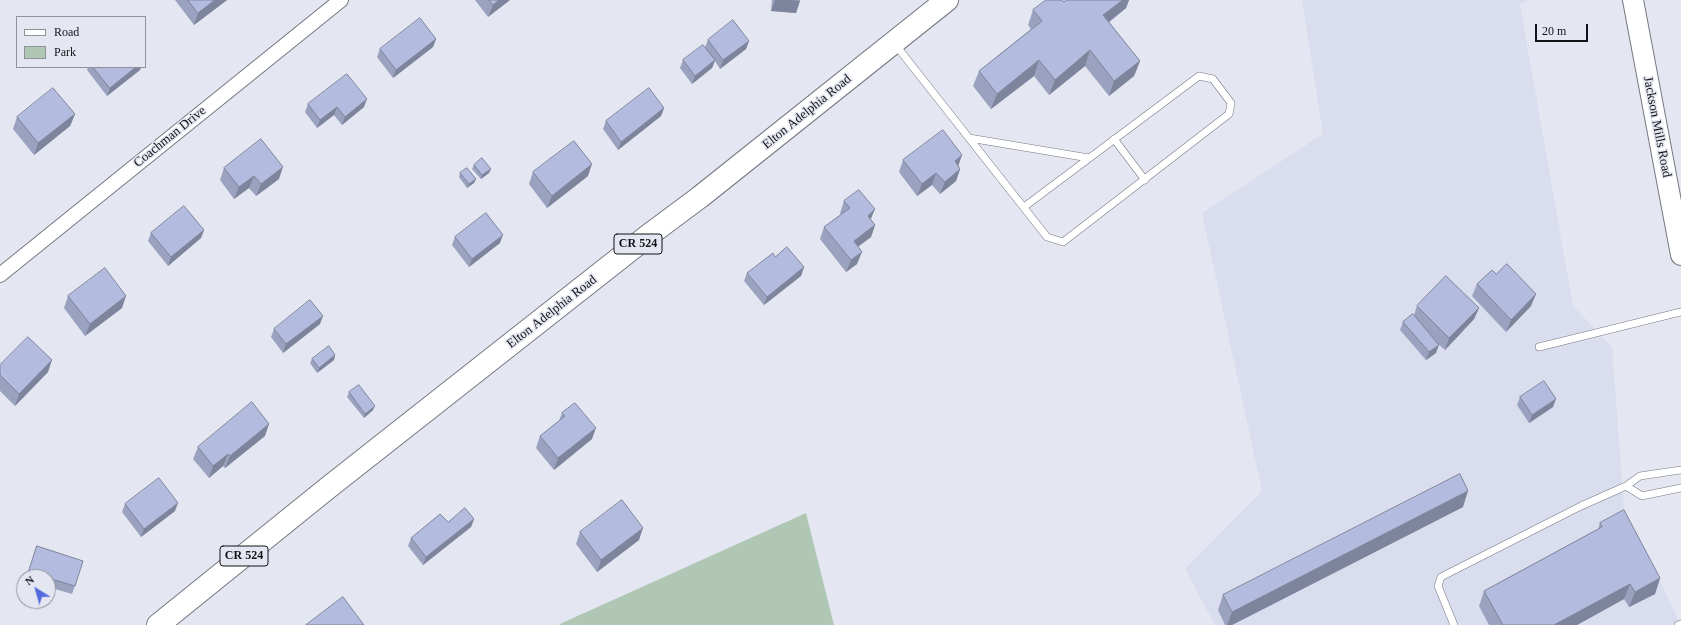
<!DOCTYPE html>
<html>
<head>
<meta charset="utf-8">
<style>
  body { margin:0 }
  #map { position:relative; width:1681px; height:625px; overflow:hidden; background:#e4e7f1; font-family:"Times New Roman",serif }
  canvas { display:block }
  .legend { position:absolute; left:16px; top:16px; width:130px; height:52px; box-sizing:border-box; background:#e4e7f1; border:1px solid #909299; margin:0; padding:5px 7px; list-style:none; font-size:12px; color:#121316 }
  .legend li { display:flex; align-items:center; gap:8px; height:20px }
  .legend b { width:20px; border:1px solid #909299 }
  .north { position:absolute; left:16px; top:569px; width:40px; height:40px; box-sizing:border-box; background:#e4e7f1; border:1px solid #909299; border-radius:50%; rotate:323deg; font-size:11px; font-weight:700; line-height:16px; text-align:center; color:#121316 }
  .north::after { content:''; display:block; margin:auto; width:14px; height:18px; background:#5469df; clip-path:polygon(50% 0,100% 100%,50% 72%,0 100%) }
  .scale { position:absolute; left:1535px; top:24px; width:53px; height:18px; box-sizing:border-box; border:2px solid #121316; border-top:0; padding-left:5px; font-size:12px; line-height:14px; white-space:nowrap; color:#121316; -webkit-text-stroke:3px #e4e7f1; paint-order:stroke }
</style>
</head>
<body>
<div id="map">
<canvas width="1681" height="625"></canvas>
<ul class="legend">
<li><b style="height:5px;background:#fff"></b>Road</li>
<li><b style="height:11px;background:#afc7b4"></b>Park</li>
</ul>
<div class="north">N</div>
<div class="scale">20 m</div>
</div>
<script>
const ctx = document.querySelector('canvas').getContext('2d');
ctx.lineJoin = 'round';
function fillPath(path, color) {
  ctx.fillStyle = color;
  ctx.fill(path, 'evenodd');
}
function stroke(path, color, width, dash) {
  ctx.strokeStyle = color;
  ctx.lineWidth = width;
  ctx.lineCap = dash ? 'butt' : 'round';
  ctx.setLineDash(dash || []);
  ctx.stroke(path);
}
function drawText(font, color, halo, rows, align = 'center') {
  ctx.font = font + ' "Times New Roman",serif';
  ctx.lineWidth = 3;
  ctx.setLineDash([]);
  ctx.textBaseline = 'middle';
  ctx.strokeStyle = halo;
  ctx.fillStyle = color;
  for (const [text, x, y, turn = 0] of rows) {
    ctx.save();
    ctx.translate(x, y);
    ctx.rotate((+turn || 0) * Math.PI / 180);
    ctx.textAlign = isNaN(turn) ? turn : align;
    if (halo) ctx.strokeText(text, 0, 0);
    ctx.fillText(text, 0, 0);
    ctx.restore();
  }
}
fillPath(new Path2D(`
  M1302,0H1528L1520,5L1573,306L1612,347L1624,508L1681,625H1215L1185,569L1262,491L1202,213L1323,134Z`), '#d9ddee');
fillPath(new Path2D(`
  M806,513L834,625H559L562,623Z`), '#afc7b4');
const lane = new Path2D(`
  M895,44L909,62L1047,237L1063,242L1229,114L1231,103L1213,79L1199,76L1024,207
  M969,138L1089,158
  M1114,139L1145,180
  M1539,347L1681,312
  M1626,486L1642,496L1681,488
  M1454,625L1438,586L1441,577L1581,506L1626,486L1640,476L1681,470
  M1678,625L1681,624`);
const street = new Path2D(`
  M0,275L341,0`);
const secondary = new Path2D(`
  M1633,0L1681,255`);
const primary = new Path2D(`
  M158,625L329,487L653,232L700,197L947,0`);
stroke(lane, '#767881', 8);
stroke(street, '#767881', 16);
stroke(secondary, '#767881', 22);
stroke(primary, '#767881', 24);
stroke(lane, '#fff', 7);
stroke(street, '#fff', 14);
stroke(secondary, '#fff', 20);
stroke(primary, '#fff', 22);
fillPath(new Path2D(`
  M175,0H227L194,25Z
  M475,0H510L488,17Z
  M772,0H800L796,13L771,11Z
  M1066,0H1129L1126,8L1109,22L1140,61L1134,76L1109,96L1085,66L1049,95L1034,76L991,109L973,86L979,71L1031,29L1028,25L1033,10L1064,2Z
  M436,39L433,47L393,78L377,57L380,49Z
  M708,40L749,41L746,49L720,69L715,61L712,68L692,84L680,68L683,60L705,47Z
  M88,67H141L140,70L107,96L87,70Z
  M308,104L364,107L342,125L334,115L317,128L305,112Z
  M664,108L661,116L618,150L603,129L606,121Z
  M75,114L70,126L34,155L13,129L17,117Z
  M903,160L958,166L960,169L956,181L940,194L932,185L917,196L899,172Z
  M474,165L491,169L489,173L481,179L472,169Z
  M224,168L279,179L256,196L249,188L234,199L220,180Z
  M533,172L588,176L547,208L529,184Z
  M460,173L476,179L474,183L467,188L459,177Z
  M844,201L871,220L875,225L871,237L858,247L857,264L846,272L820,239L824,227L841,214L840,213Z
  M204,230L201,238L168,266L148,241L151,233Z
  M455,237L500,243L469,267L452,245Z
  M775,257L804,267L801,276L764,305L744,281L747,273Z
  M1496,274L1531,306L1506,332L1472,296L1477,284Z
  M68,296L122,308L85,336L64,308Z
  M1417,306L1479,308L1474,319L1445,350L1436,342V353L1426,360L1400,330L1403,322L1414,315Z
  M320,324L283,353L271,337L274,329Z
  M335,355L334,360L317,373L310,363L312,359Z
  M0,365L48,372L15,406L0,391Z
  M349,392L373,410L364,418L347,397Z
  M1520,397L1553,407L1529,423L1517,405Z
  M562,413L592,439L554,470L536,448L540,436L559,421Z
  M265,436L225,468L223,466L209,478L193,459L198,447Z
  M125,504L175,511L141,537L122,512Z
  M1463,507L1232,625H1225L1218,610L1223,595Z
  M474,519L471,527L423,565L408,546L411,538L448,522Z
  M1600,523L1660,578L1655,594L1629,607L1624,599L1577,625H1489L1479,606L1484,591L1598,529Z
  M580,532L639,540L597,572L576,544Z
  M37,546L83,561L72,594L48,587V577H27Z`), '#9aa2bf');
fillPath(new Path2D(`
  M215,0H227L194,25L198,13Z
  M499,0H510L488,17L493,5Z
  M775,0H790L800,1L796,13L771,11Z
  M1123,0H1129L1126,8L1098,31L1103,15Z
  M436,39L433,47L393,78L396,70Z
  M749,41L746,49L720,69L723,60Z
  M1090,50L1085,66L1049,95L1055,80Z
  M715,60L712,68L692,84L695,76Z
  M1039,60L1034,76L991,109L997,94Z
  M1140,61L1134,76L1109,96L1114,81Z
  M136,67H141L140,70L107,96L110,88Z
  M367,99L364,107L342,125L345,117Z
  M337,107L334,115L317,128L320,120Z
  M664,108L661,116L618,150L621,142Z
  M75,114L70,126L34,155L38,143Z
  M962,155L958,167L955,161Z
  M592,164L588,176L547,208L552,196Z
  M283,167L279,179L256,196L261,184Z
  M491,169L489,173L481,179L482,175Z
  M960,169L956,181L940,194L945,182Z
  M936,173L932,185L917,196L922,184Z
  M254,176L249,188L234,199L239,187Z
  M476,179L474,183L467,188L469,184Z
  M875,209L870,221L868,216Z
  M875,225L871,237L849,253L854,241Z
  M204,230L201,238L168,266L171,257Z
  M503,235L500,243L469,267L472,259Z
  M862,252L857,264L846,272L851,260Z
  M804,267L801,276L764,305L767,297Z
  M1536,294L1531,306L1506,332L1511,320Z
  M126,296L122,308L85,336L90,324Z
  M1479,308L1474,319L1445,350L1449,338Z
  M323,316L320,324L283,353L286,344Z
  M1439,345L1436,353L1426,360L1429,352Z
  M335,355L334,360L317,373L319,368Z
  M52,360L48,372L15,406L19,394Z
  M1556,399L1553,407L1529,423L1532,415Z
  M375,406L373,410L364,418L365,414Z
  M269,424L265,436L225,468L230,456Z
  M596,428L592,439L554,470L558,458Z
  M228,454L223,466L209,478L213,466Z
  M1468,491L1463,507L1232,625H1227L1232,612Z
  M178,503L175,511L141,537L144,529Z
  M474,519L471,527L423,565L426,557Z
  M643,528L639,540L597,572L601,560Z
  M1660,578L1655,594L1629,607L1635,592Z
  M1630,584L1624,599L1577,625H1554Z`), '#7d849b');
const building = new Path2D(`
  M188,0H215L198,13Z
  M489,0H499L493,5Z
  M1046,0H1062L1064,2L1066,0H1123L1103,15L1140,61L1114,81L1090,50L1055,80L1039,60L997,94L979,71L1042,21L1033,10Z
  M420,18L436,39L396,70L380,49Z
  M733,20L749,41L723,60L708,40Z
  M703,45L715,60L695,76L683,60Z
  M93,67H136L110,88Z
  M347,74L367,99L345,117L337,107L320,120L308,104Z
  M53,88L75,114L38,143L17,117Z
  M649,88L664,108L621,142L606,121Z
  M943,130L962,155L955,161L960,169L945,182L936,173L922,184L903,160Z
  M261,139L283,167L261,184L254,176L239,187L224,168Z
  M574,141L592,164L552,196L533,172Z
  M482,158L491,169L482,175L474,165Z
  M467,168L476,179L469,184L460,173Z
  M859,190L875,209L868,216L875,225L854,241L862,252L851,260L824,227L850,208L844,201Z
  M184,206L204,230L171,257L151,233Z
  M486,213L503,235L472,259L455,237Z
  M787,247L804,267L767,297L747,273L773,253L775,257Z
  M1507,264L1536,294L1511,320L1477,284L1492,270L1496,274Z
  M105,268L126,296L90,324L68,296Z
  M1446,276L1479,308L1449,338L1417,306Z
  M310,300L323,316L286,344L274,329Z
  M1413,314L1439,345L1429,352L1403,322Z
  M28,337L52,360L19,394L0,375V365Z
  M329,346L335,355L319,368L312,359Z
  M1544,381L1556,399L1532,415L1520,397Z
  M359,385L375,406L365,414L349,392Z
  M252,402L269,424L230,456L228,454L213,466L198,447Z
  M575,403L596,428L558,458L540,436L565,416L562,413Z
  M1460,474L1468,491L1232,612L1223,595Z
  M159,478L178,503L144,529L125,504Z
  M622,500L643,528L601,560L580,532Z
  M465,508L474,519L426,557L411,538L440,514L448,522Z
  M1624,510L1660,578L1635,592L1630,584L1554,625H1503L1484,591L1602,527L1600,523Z
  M37,546L83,561L75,586L48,578V577L29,571Z
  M343,597L364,625H306Z`);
fillPath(building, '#b3bcde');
stroke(building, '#7d849b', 1);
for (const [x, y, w] of [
  [638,244,48],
  [244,556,48]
]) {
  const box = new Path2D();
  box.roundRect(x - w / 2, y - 10, w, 20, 3);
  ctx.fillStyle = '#e4e7f1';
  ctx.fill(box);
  stroke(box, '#121316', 1);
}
drawText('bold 12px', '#121316', null, [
  ["CR 524",638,244],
  ["CR 524",244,556]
]);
drawText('13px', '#121316', '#e4e7f1', [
  ["Elton Adelphia Road",807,112,-39],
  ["Jackson Mills Road",1657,127,79],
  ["Coachman Drive",170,137,-39],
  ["Elton Adelphia Road",552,312,-38]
]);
</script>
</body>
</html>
